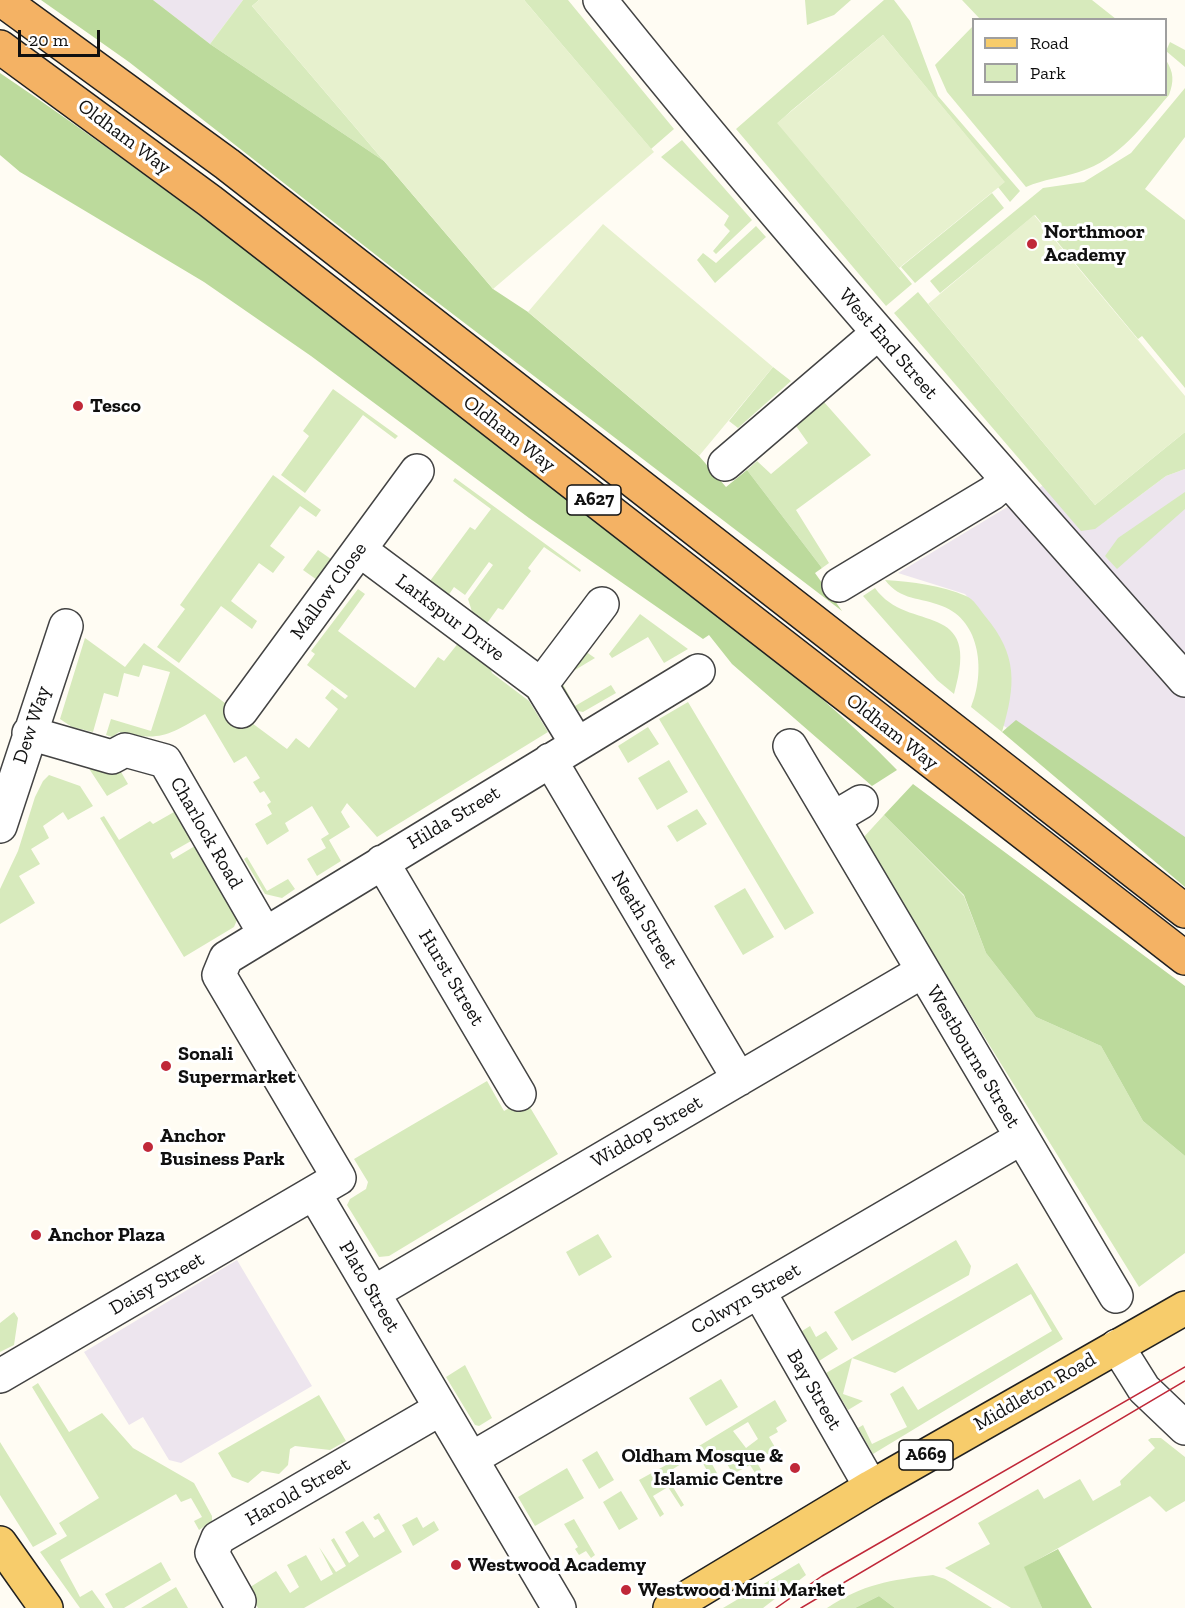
<!DOCTYPE html>
<html>
<head>
<meta charset="utf-8">
<style>
  body { margin:0 }
  #map { position:relative; width:1185px; height:1608px; overflow:hidden; background:#fffcf3; font-family:"Zilla Slab",serif }
  canvas { display:block }
  .legend { position:absolute; left:972px; top:18px; width:195px; height:78px; box-sizing:border-box; background:#fff; border:2px solid #9f9f9f; margin:0; padding:8px 10px; list-style:none; font-size:18px; color:#101010 }
  .legend li { display:flex; align-items:center; gap:12px; height:30px }
  .legend b { width:30px; border:2px solid #9f9f9f }
  .scale { position:absolute; left:18px; top:30px; width:82px; height:27px; box-sizing:border-box; border:3px solid #101010; border-top:0; padding-left:8px; font-size:18px; line-height:21px; white-space:nowrap; color:#101010; -webkit-text-stroke:4px #fff; paint-order:stroke }
</style>
</head>
<body>
<div id="map">
<canvas width="1185" height="1608"></canvas>
<ul class="legend">
<li><b style="height:8px;background:#f7cc6b"></b>Road</li>
<li><b style="height:16px;background:#d7eabc"></b>Park</li>
</ul>
<div class="scale">20 m</div>
</div>
<script>
const ctx = document.querySelector('canvas').getContext('2d');
ctx.lineJoin = 'round';
function fillPath(path, color) {
  ctx.fillStyle = color;
  ctx.fill(path, 'evenodd');
}
function stroke(path, color, width, dash) {
  ctx.strokeStyle = color;
  ctx.lineWidth = width;
  ctx.lineCap = dash ? 'butt' : 'round';
  ctx.setLineDash(dash || []);
  ctx.stroke(path);
}
function drawText(font, color, halo, rows, align = 'center') {
  ctx.font = font + ' "Zilla Slab",serif';
  ctx.lineWidth = 6;
  ctx.setLineDash([]);
  ctx.textBaseline = 'middle';
  ctx.strokeStyle = halo;
  ctx.fillStyle = color;
  for (const [text, x, y, turn = 0] of rows) {
    ctx.save();
    ctx.translate(x, y);
    ctx.rotate((+turn || 0) * Math.PI / 180);
    ctx.textAlign = isNaN(turn) ? turn : align;
    if (halo) ctx.strokeText(text, 0, 0);
    ctx.fillText(text, 0, 0);
    ctx.restore();
  }
}
fillPath(new Path2D(`
  M153,0H243L210,44Z
  M1185,469V847L992,718L983,615L965,594L898,573L1067,471L1107,520L1166,476Z
  M237,1260L312,1386L181,1463L169,1460L143,1417L129,1425L84,1352Z`), '#ede5ee');
fillPath(new Path2D(`
  M243,0H259L252,6L384,161L210,44Z
  M524,0H568L674,129L651,149Z
  M805,0H851L834,15L807,25Z
  M884,0H894L910,21L938,96L1020,191L1010,202L998,187L1004,182L883,35L792,110L778,123L912,284L886,306L736,129Z
  M962,0H1092L1116,19H980Z
  M973,26L974,94H1166V60C1174,73 1174,81 1169,95C1142,126 1120,159 1079,172C1061,178 1044,179 1026,187L947,92L935,65Z
  M1170,42L1185,50V67L1166,51Z
  M1185,88V137L1145,189L1185,220V388L1142,336L1138,339L1035,215L940,293L930,281L1043,188L1084,182L1131,153Z
  M682,140L752,220L716,254L713,251L730,231L724,225L729,216L661,157Z
  M992,193L1004,208L915,283L901,267Z
  M756,226L766,237L715,283L697,260L703,253L716,263Z
  M918,292L1095,505L1185,432V469L1166,476L1095,529L1081,531L894,313Z
  M773,367L791,381L738,428L729,421Z
  M333,389L398,436L395,439L363,415L305,493L281,475L309,436L303,431Z
  M824,402L871,455L796,510L829,563L822,568L747,470L757,461L771,474L808,443L796,426Z
  M273,475L321,510L316,517L300,506L270,546L285,557L273,573L259,563L231,601L257,621L252,629L221,606L179,663L157,647L185,609L180,605Z
  M455,478L581,570L580,572L544,547L528,568L531,571L503,610L498,608L485,626L474,618L468,599L493,565L489,562L465,595L454,587L446,599L427,585L470,527L475,530L491,509L453,481Z
  M1185,492V509L1117,569L1105,556L1118,538Z
  M318,550L341,566L320,582L303,570Z
  M885,580C913,582 941,585 966,596C974,599 980,610 985,616C1018,655 1016,685 1002,732L971,707C985,674 982,621 942,606C920,597 901,601 885,580Z
  M875,588C908,635 983,597 954,694L937,680L863,596Z
  M358,589L365,594L338,631L415,688L438,657L444,661L459,642L489,665L492,673L529,701L548,732L377,837L347,803L341,812L350,827L329,840L341,861L317,876L307,859L326,848L321,839L329,834L312,806L285,823L289,831L267,845L255,824L272,814L267,805L271,802L264,791L260,793L253,782L260,778L246,756L234,763L205,714C169,735 161,742 119,732L112,737L106,735L111,719L151,731L170,672L143,665L139,677L124,673L118,697L104,693L93,732L72,727L60,719L85,638L125,667L144,643L287,749L296,738L309,748L338,709L325,698L332,689L345,699L348,696L307,665L315,654L311,651Z
  M640,614L688,649L664,663L648,637L612,658L609,654Z
  M582,649L595,658L560,679L575,706L611,685L616,693L583,712L573,710L556,682Z
  M688,702L814,913L785,930L659,719Z
  M648,727L659,744L628,763L618,746Z
  M669,760L688,792L657,810L638,778Z
  M117,765L128,784L107,796L88,767L106,772Z
  M49,775L80,786L93,806L68,820L63,812L43,826L49,838L31,849L40,864L19,876L35,903L0,924V889L18,851L35,797L43,781Z
  M697,809L707,824L677,842L667,826Z
  M174,812L184,828L191,824L198,837L170,853L173,859L200,843L240,913L234,927L184,957L100,818L104,816L119,840L150,821L153,824Z
  M884,815L964,896L986,953L1036,1017L1101,1046L1143,1121L1185,1156V1253L1139,1287L862,839Z
  M247,857L267,891L288,879L295,889L282,898L265,894L244,859Z
  M745,888L774,937L743,955L714,906Z
  M487,1081L504,1111L525,1099L558,1154L389,1256L379,1257L347,1205L350,1199L366,1189L368,1182L354,1159Z
  M598,1234L612,1257L579,1276L566,1252Z
  M956,1240L971,1266L969,1275L852,1341L834,1312Z
  M1017,1263L1063,1339L873,1454L858,1428L863,1425L872,1444L907,1427L890,1394L903,1386L918,1410L1052,1331L1031,1294L895,1373L852,1358L843,1394L863,1401L848,1410L826,1373Z
  M14,1312L18,1318L14,1345L0,1352V1323Z
  M810,1326L816,1337L826,1331L838,1349L819,1361L802,1331Z
  M465,1365L492,1418L479,1426L475,1425L446,1377Z
  M721,1379L738,1407L706,1426L689,1398Z
  M38,1383L69,1432L102,1413L133,1448L194,1483L212,1516V1521L199,1530L194,1521L202,1517L191,1498L181,1502L176,1494L60,1560L80,1597L92,1590L105,1608H80L40,1552L67,1536L59,1523L99,1498L32,1387Z
  M319,1395L346,1441L330,1450L295,1446L290,1449L288,1465L279,1474L262,1471L248,1483L232,1477L218,1453Z
  M775,1400L787,1421L776,1428L778,1432L769,1437L776,1449L756,1461L763,1473L757,1476L750,1465L733,1474L719,1450L708,1457L722,1482L716,1485L694,1449ZM748,1422L758,1439L746,1448L733,1431Z
  M1151,1438H1161L1185,1457V1501L1166,1512L1150,1496L1025,1567L1042,1608H1011L945,1568L990,1544L978,1523L1038,1489L1044,1499L1080,1479L1093,1501L1121,1485L1120,1481L1155,1448L1148,1440Z
  M0,1442L57,1534L33,1547L0,1495Z
  M597,1451L614,1480L599,1489L582,1460Z
  M677,1459L681,1464L665,1474L684,1505L681,1507L668,1487L653,1496L664,1514L660,1517L639,1480Z
  M567,1468L584,1498L535,1526L518,1497Z
  M621,1491L638,1519L619,1530L603,1502Z
  M379,1513L402,1552L304,1608H258L247,1589L276,1571L290,1593L299,1587L287,1565L306,1555L321,1581L333,1574L319,1547L336,1572L346,1566L331,1540L334,1538L349,1563L359,1556L345,1532L363,1521L374,1538L385,1531L378,1519L375,1520L373,1517Z
  M417,1517L423,1528L434,1521L439,1530L413,1546L402,1525Z
  M574,1519L595,1555L591,1558L586,1551L579,1555L575,1549L578,1547L564,1524Z
  M161,1562L171,1580L124,1608H113L105,1594Z
  M799,1563L806,1575L763,1608H723Z
  M933,1575L945,1579L992,1608H895L879,1596L855,1608H827C863,1584 890,1580 933,1575Z
  M176,1587L188,1608H141Z`), '#d7eabc');
fillPath(new Path2D(`
  M41,0H153L210,44L384,161L493,289L528,312L699,456L726,487L747,470L822,568L815,573L842,611L399,273L129,62Z
  M0,73C192,203 374,349 557,492C672,581 796,665 897,770L872,786L732,664L709,635L703,639L529,518L311,356L204,282L20,172L0,155Z
  M1016,720L1185,837V887L1002,732Z
  M913,784L1185,986V1156L1143,1121L1101,1046L1036,1017L986,953L964,895L884,815Z
  M1058,1549L1092,1608H1042L1024,1567Z
  M879,1596L895,1608H855Z`), '#bcda9c');
fillPath(new Path2D(`
  M259,0H524L654,152L493,289L252,6Z
  M883,35L1005,182L899,268L777,123Z
  M1034,215L1185,396V432L1095,505L928,304Z
  M603,224L773,367L699,456L528,312Z`), '#e7f1ce');
const minor = new Path2D(`
  M600,0C787,234 987,456 1185,680
  M725,464L878,333
  M360,550L541,685L577,744
  M839,585L992,493L1007,480
  M541,685L602,604
  M241,711L417,471
  M29,733L112,757L125,750L165,761L265,934
  M790,746L1116,1296
  M550,760L739,1079
  M834,818L861,802
  M0,826L66,626
  M382,862L519,1094
  M314,1193L559,1608
  M759,1292L871,1487
  M373,1293L923,971
  M1117,1346L1144,1389L1185,1428
  M0,1376L339,1178L219,975L226,958L698,671
  M471,1459L1021,1138
  M239,1601L212,1553L218,1538L440,1409`);
const primary = new Path2D(`
  M0,1543L46,1608
  M670,1608L871,1487L1185,1308`);
const trunk = new Path2D(`
  M2,0L227,164L1185,911
  M0,47L210,201L1185,958`);
stroke(minor, '#434343', 36);
stroke(primary, '#212121', 36);
stroke(trunk, '#212121', 36);
stroke(minor, '#fff', 33);
stroke(primary, '#f7cc6b', 33);
stroke(trunk, '#f4b264', 33);
stroke(new Path2D(`
  M776,1608L822,1576L1185,1367
  M801,1608L1185,1381`), '#c02839', 1.5);
for (const [x, y, r, color] of [
  [1032,244,6,"#c02839"],
  [78,406,6,"#c02839"],
  [166,1066,6,"#c02839"],
  [148,1147,6,"#c02839"],
  [36,1235,6,"#c02839"],
  [795,1468,6,"#c02839"],
  [456,1565,6,"#c02839"],
  [626,1590,6,"#c02839"]
]) {
  const dot = new Path2D();
  dot.arc(x, y, r, 0, 2 * Math.PI);
  ctx.fillStyle = color;
  ctx.fill(dot);
  stroke(dot, '#fff', 2);
}
for (const [x, y, w] of [
  [594,500,54],
  [926,1455,54]
]) {
  const box = new Path2D();
  box.roundRect(x - w / 2, y - 15, w, 30, 4.5);
  ctx.fillStyle = '#fff';
  ctx.fill(box);
  stroke(box, '#101010', 1.5);
}
drawText('bold 18px', '#101010', null, [
  ["A627",594,500],
  ["A669",926,1455]
]);
drawText('20px', '#101010', '#fff', [
  ["Oldham Way",124,137,37],
  ["West End Street",888,344,49],
  ["Oldham Way",509,434,38],
  ["Mallow Close",329,591,-54],
  ["Larkspur Drive",450,618,37],
  ["Dew Way",32,725,-72],
  ["Oldham Way",892,732,38],
  ["Hilda Street",454,818,-31],
  ["Charlock Road",206,833,60],
  ["Neath Street",644,920,59],
  ["Hurst Street",451,978,59],
  ["Westbourne Street",973,1057,59],
  ["Widdop Street",647,1132,-30],
  ["Daisy Street",157,1284,-30],
  ["Plato Street",369,1287,60],
  ["Colwyn Street",746,1299,-30],
  ["Bay Street",814,1390,60],
  ["Middleton Road",1035,1392,-30],
  ["Harold Street",298,1492,-30]
]);
drawText('bold 20px', '#101010', '#fff', [
  ["Northmoor",1044,232],
  ["Academy",1044,255],
  ["Tesco",90,406],
  ["Sonali",178,1054],
  ["Supermarket",178,1077],
  ["Anchor",160,1136],
  ["Business Park",160,1159],
  ["Anchor Plaza",48,1235],
  ["Oldham Mosque &",783,1456,"right"],
  ["Islamic Centre",783,1479,"right"],
  ["Westwood Academy",468,1565],
  ["Westwood Mini Market",638,1590]
], 'left');
</script>
</body>
</html>
